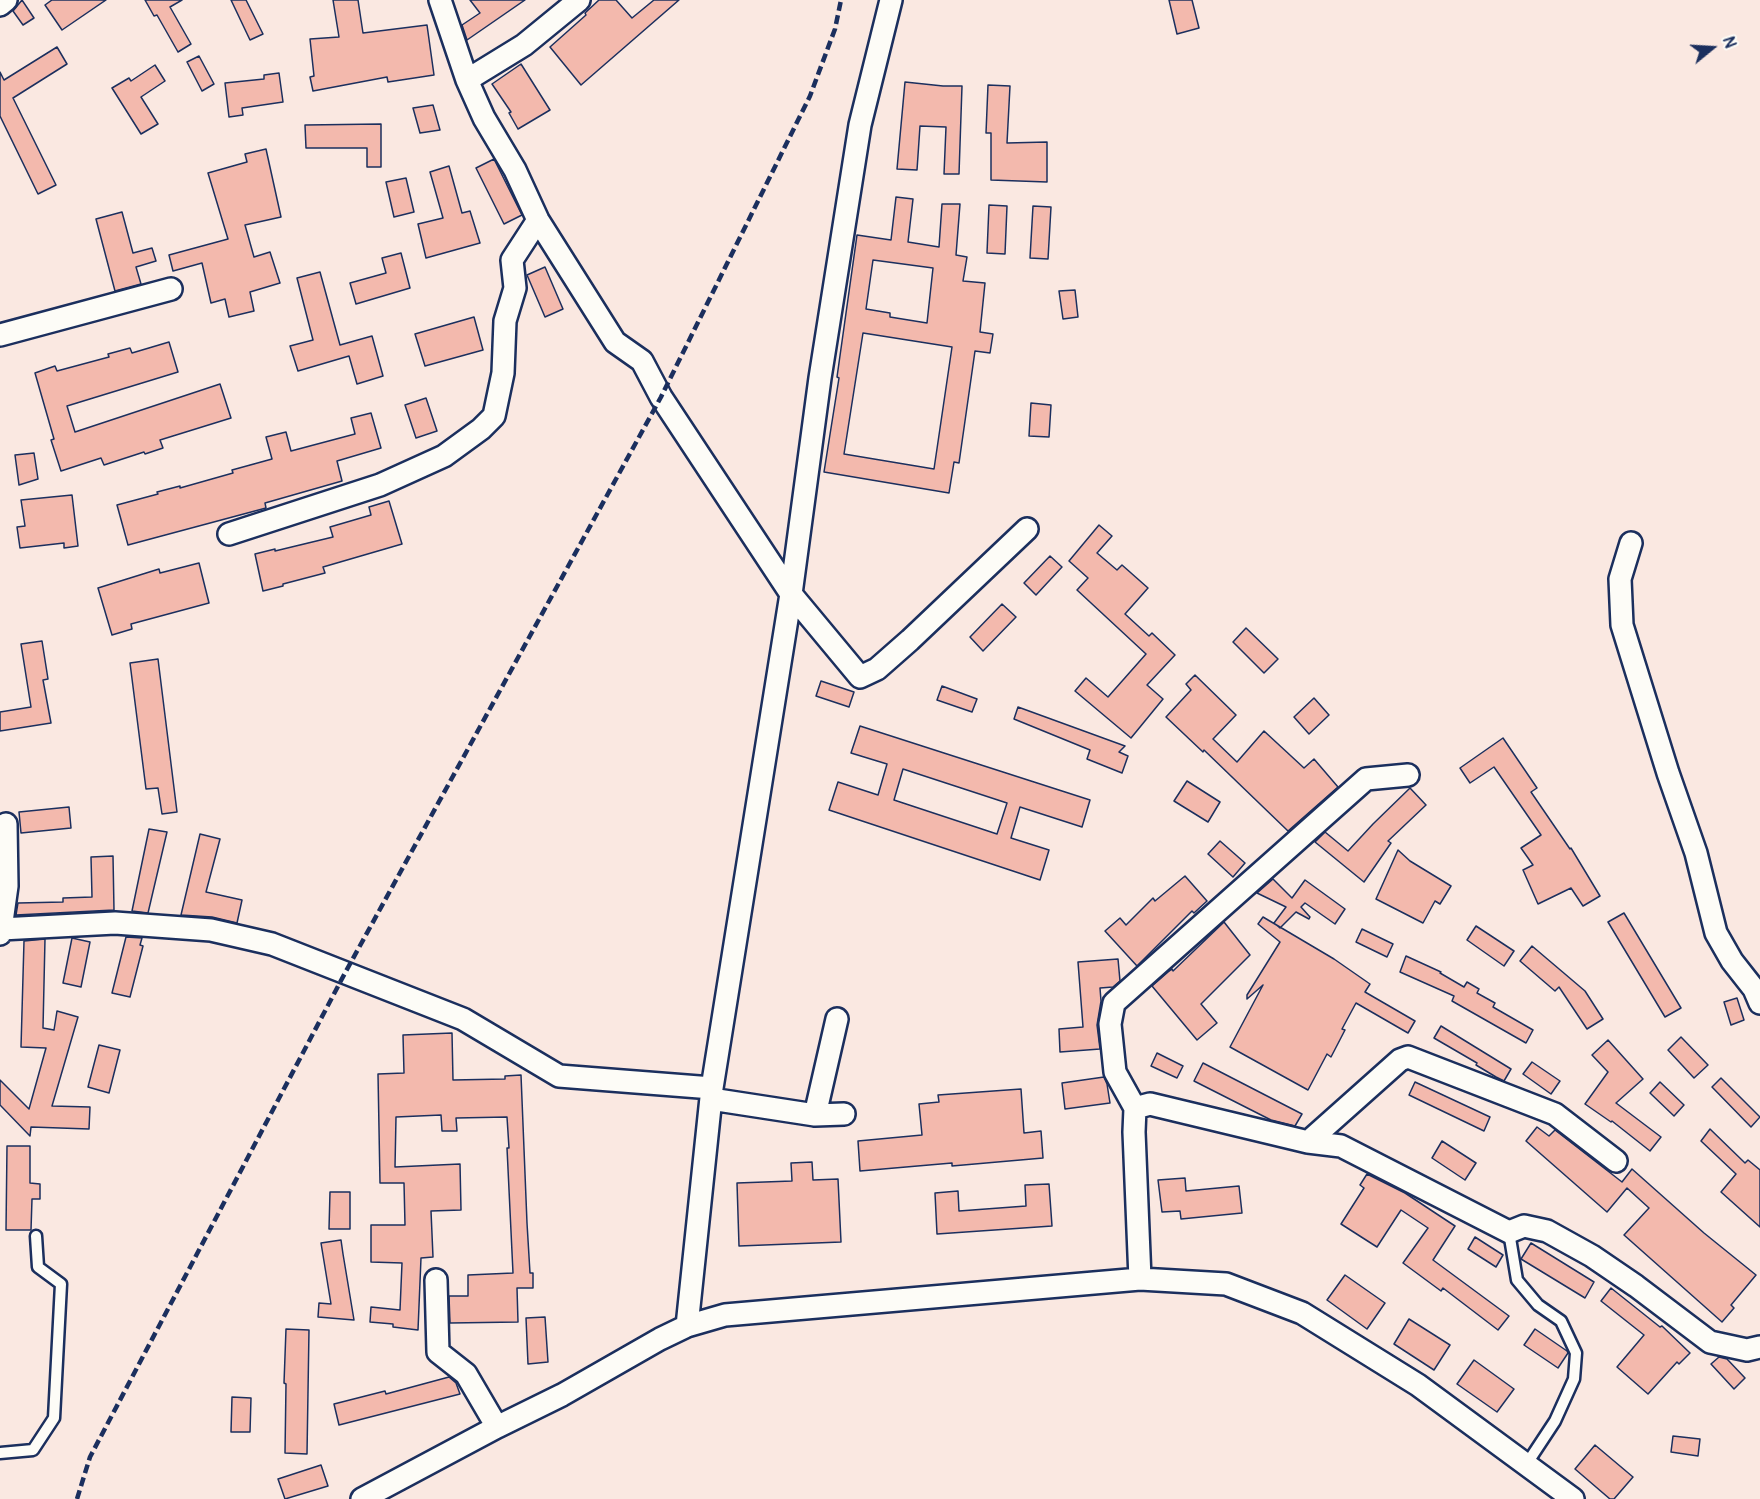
<!DOCTYPE html>
<html>
<head>
<meta charset="utf-8">
<style>
  body { margin:0 }
  #map { position:relative; width:1760px; height:1499px; overflow:hidden; background:#fae8e1; font-family:Pangolin,sans-serif }
  canvas { display:block }
  .north { position:absolute; left:1682px; top:18px; width:60px; height:60px; -webkit-text-stroke:4px #fdfcf7; paint-order:stroke; rotate:72deg; font-size:16px; font-weight:700; line-height:24px; text-align:center; color:#1b2f5e }
  .north::after { content:''; display:block; margin:auto; width:21px; height:27px; background:#1b2f5e; clip-path:polygon(50% 0,100% 100%,50% 72%,0 100%) }
</style>
</head>
<body>
<div id="map">
<canvas width="1760" height="1499"></canvas>
<div class="north">N</div>
</div>
<script>
const ctx = document.querySelector('canvas').getContext('2d');
ctx.lineJoin = 'round';
function fillPath(path, color) {
  ctx.fillStyle = color;
  ctx.fill(path, 'evenodd');
}
function stroke(path, color, width, dash) {
  ctx.strokeStyle = color;
  ctx.lineWidth = width;
  ctx.lineCap = dash ? 'butt' : 'round';
  ctx.setLineDash(dash || []);
  ctx.stroke(path);
}
const building = new Path2D(`
  M22,0L34,18L23,25L13,11Z
  M52,0H106L62,30L45,5Z
  M145,0H182L170,7L191,44L178,52L157,15L154,16Z
  M231,0H246L263,34L250,40Z
  M333,0H358L363,33L427,25L434,75L388,82L387,77L313,91L310,77L314,76L310,39L339,37Z
  M470,0H525L467,40L462,25L480,13Z
  M599,0H616L632,18L654,0H679L581,85L550,47L586,15L585,13Z
  M1169,0H1192L1199,28L1177,34Z
  M57,47L67,64L13,98L56,185L38,194L0,116V72L4,80Z
  M199,56L214,84L202,91L187,62Z
  M521,64L550,110L518,129L509,113L511,112L492,84Z
  M155,65L165,81L141,97L158,124L141,134L112,88L129,78L131,81Z
  M279,73L283,102L242,108L243,115L229,117L225,83L264,79V75Z
  M905,82L943,86H962L959,174H944L946,127L920,126L917,170L897,169Z
  M988,85L1010,86L1007,143L1047,142V182L991,180V133H986Z
  M433,105L440,130L420,133L413,108Z
  M381,124V167H367V148H306L305,125Z
  M266,149L281,217L245,225L254,257L270,252L280,283L250,292L254,311L229,317L225,299L211,303L202,263L173,271L169,255L228,239L208,173L247,162L245,154Z
  M494,159L522,215L504,224L476,168Z
  M449,166L462,213L470,211L480,243L426,258L418,224L443,218L430,172Z
  M406,178L414,212L394,217L386,182Z
  M896,197L913,199L908,242L939,247L942,204H960L956,255L967,257L963,281L985,283L980,332L993,334L990,353L975,351L959,463L954,462L949,493L824,472L839,378L837,377L857,235L891,240ZM873,260L933,268L927,323L890,317V313L866,309ZM863,333L952,347L934,469L844,454Z
  M989,205L1007,206L1005,254L987,253Z
  M1033,206L1051,207L1048,259L1030,258Z
  M122,212L133,253L152,248L156,261L136,267L141,284L115,291L96,219Z
  M401,253L410,288L356,304L350,283L386,273L382,258Z
  M545,267L563,309L545,317L527,275Z
  M320,272L340,345L372,336L383,376L357,384L349,356L298,371L290,346L313,340L297,278Z
  M1075,290L1078,317L1063,319L1059,291Z
  M474,317L483,350L425,366L415,334Z
  M169,342L178,372L67,406L75,432L220,384L231,418L160,440L163,448L145,454L144,452L104,465L101,458L61,471L51,440L54,439L35,373L55,366L57,371L109,357L108,354L130,348L132,353Z
  M426,398L437,431L416,438L405,405Z
  M1031,403L1051,405L1049,437L1029,436Z
  M371,413L381,448L337,461L342,481L265,503L266,508L128,545L117,505L158,494L157,492L180,486V488L233,473L232,470L272,459L266,437L286,432L291,451L355,434L351,418Z
  M34,453L38,479L19,485L15,455Z
  M72,495L78,546L64,548V543L20,548L17,527L25,526L21,500Z
  M389,501L402,544L323,567L325,573L283,584V586L263,591L255,554L275,549V551L333,537L330,527L371,515L369,507Z
  M1099,525L1112,536L1097,553L1117,570L1122,565L1148,588L1125,614L1149,636L1152,633L1175,655L1147,685L1163,699L1131,738L1075,691L1086,678L1108,697L1146,654L1077,590L1088,578L1069,561Z
  M1050,556L1062,567L1036,595L1024,583Z
  M199,563L209,603L131,624L132,629L112,635L98,588L159,569L160,573Z
  M1002,604L1016,617L983,651L970,637Z
  M1246,628L1278,659L1264,673L1233,642Z
  M42,641L48,679L43,680L51,723L0,731V712L31,707L21,644Z
  M158,659L177,812L162,814L158,788L146,789L130,663Z
  M1195,675L1236,715L1213,739L1237,762L1264,731L1304,768L1314,759L1338,787L1288,831L1204,750L1203,752L1166,717L1191,690L1186,684Z
  M821,681L854,692L849,707L816,696Z
  M942,686L977,699L972,712L937,700Z
  M1314,698L1329,715L1309,734L1294,717Z
  M1018,707L1125,746L1119,752L1128,756L1122,773L1087,759L1090,750L1014,719Z
  M860,726L1090,800L1082,827L1020,807L1011,838L1049,850L1040,880L829,810L838,782L878,795L887,764L851,753ZM903,769L1007,803L997,834L894,800Z
  M1503,738L1537,788L1531,792L1570,849L1571,848L1600,896L1583,906L1571,888L1538,904L1523,870L1533,865L1521,848L1541,835L1494,767L1470,783L1460,768Z
  M1187,781L1220,802L1208,822L1174,801Z
  M1410,788L1426,805L1388,841L1391,843L1364,882L1315,842L1325,832L1348,851L1373,824Z
  M69,807L71,828L21,833L19,812Z
  M149,829L167,832L148,913L132,911Z
  M200,834L220,839L206,892L242,900L237,923L212,917L181,915Z
  M1220,841L1245,863L1233,877L1208,854Z
  M1398,850L1410,861L1451,886L1440,904L1435,901L1423,923L1376,899Z
  M113,856L114,910L16,915L18,903L63,902V898L92,897L91,857Z
  M1185,876L1207,901L1194,913L1192,911L1137,966L1105,931L1120,918L1126,925L1153,898L1155,901Z
  M1273,879L1292,898L1305,880L1345,909L1335,924L1305,903L1301,907L1310,917L1309,919L1296,912L1280,928L1274,923L1286,907L1257,893Z
  M1624,913L1681,1008L1665,1017L1608,922Z
  M1263,917L1334,959L1370,984L1365,992L1415,1021L1408,1033L1356,1003L1342,1029L1345,1030L1331,1057L1327,1054L1308,1090L1230,1047L1263,985L1247,999V995L1280,942L1258,924Z
  M1224,922L1250,955L1201,1004L1217,1023L1197,1040L1152,986L1168,972L1172,969L1173,971Z
  M1476,926L1514,951L1504,966L1467,940Z
  M1362,929L1393,944L1387,957L1356,942Z
  M126,937L142,938L140,945L143,946L130,997L112,993Z
  M72,938L90,942L81,987L63,983Z
  M45,939L43,1028L54,1030L57,1011L78,1017L52,1106L90,1107L89,1129L31,1127L30,1136L0,1105V1080L29,1109L46,1048L21,1047L24,941Z
  M1532,946L1585,991L1603,1019L1587,1029L1559,987L1555,991L1520,961Z
  M1406,956L1441,972L1440,973L1464,987L1467,982L1479,989L1477,993L1495,1003L1493,1007L1533,1030L1526,1043L1452,1001L1454,996L1400,972Z
  M1118,959L1120,981L1113,987L1100,988L1101,1001L1097,1025L1100,1049L1060,1052L1059,1029L1083,1027L1078,962Z
  M1737,998L1744,1020L1731,1025L1724,1002Z
  M1441,1026L1511,1069L1504,1081L1496,1077L1476,1065L1477,1063L1434,1038Z
  M452,1033L453,1080L505,1079V1076L521,1075L527,1223L530,1273H533V1288H517L518,1322L450,1323L449,1296H468V1275L513,1273L507,1148H509L507,1117L456,1118L457,1131H442L441,1115L396,1117L395,1167L460,1164L461,1210L431,1211L433,1257L421,1258L418,1330L393,1327V1324L370,1322L371,1307L400,1310L402,1263L371,1262V1225H405L404,1183H380L378,1074L404,1073L403,1035Z
  M1681,1037L1708,1065L1694,1078L1668,1050Z
  M1608,1040L1643,1079L1616,1103L1661,1137L1650,1151L1612,1121L1611,1122L1585,1104L1608,1072L1592,1055Z
  M99,1045L120,1050L109,1093L88,1087Z
  M1157,1053L1183,1066L1177,1078L1151,1066Z
  M1532,1062L1560,1081L1551,1094L1523,1074Z
  M1203,1063L1302,1114L1295,1126L1271,1120L1194,1081Z
  M1104,1077L1107,1084L1110,1103L1065,1109L1062,1083Z
  M1721,1078L1760,1117L1751,1127L1712,1087Z
  M1415,1082L1490,1117L1484,1131L1409,1095Z
  M1660,1082L1684,1105L1674,1116L1650,1093Z
  M1021,1089L1024,1133L1041,1131L1043,1158L952,1166V1163L860,1171L858,1141L922,1135L919,1104L939,1102L938,1095Z
  M1537,1127L1549,1136L1555,1130L1622,1182L1632,1169L1704,1233L1756,1275L1731,1305L1734,1308L1722,1322L1624,1235L1649,1208L1627,1188L1607,1212L1526,1141Z
  M1710,1129L1745,1163L1748,1160L1760,1170V1227L1721,1192L1736,1174L1701,1141Z
  M1442,1141L1476,1163L1465,1180L1432,1158Z
  M7,1146H30V1183L40,1184V1199H32L31,1230H6Z
  M812,1162L813,1180L838,1179L841,1242L739,1246L737,1183L792,1181L791,1163Z
  M1367,1174L1405,1193L1455,1226L1433,1260L1509,1316L1498,1330L1443,1288L1441,1291L1403,1263L1428,1228L1401,1210L1377,1247L1341,1224L1364,1188L1360,1185Z
  M1185,1178L1186,1191L1239,1186L1242,1213L1181,1219L1180,1211L1162,1212L1158,1180Z
  M1049,1184L1052,1226L937,1234L935,1193L958,1191L959,1211L1026,1206L1025,1185Z
  M330,1192H350V1229H329Z
  M1475,1237L1503,1255L1496,1267L1468,1249Z
  M341,1240L343,1254L354,1320L318,1317L319,1303L331,1304L321,1243Z
  M1531,1243L1594,1282L1585,1298L1521,1259Z
  M1345,1275L1385,1303L1367,1329L1327,1300Z
  M1611,1288L1660,1327L1662,1326L1690,1353L1679,1364L1677,1362L1648,1394L1617,1367L1644,1335L1601,1301Z
  M545,1317L548,1362L528,1364L526,1318Z
  M1409,1319L1450,1345L1434,1370L1394,1344Z
  M286,1329L309,1330L307,1454L285,1453L286,1384L284,1383Z
  M1535,1329L1567,1351L1568,1353L1558,1368L1524,1345Z
  M1719,1357L1727,1359L1745,1378L1734,1389L1711,1364Z
  M1474,1360L1514,1389L1497,1412L1457,1384Z
  M449,1377L456,1383L460,1394L339,1425L334,1404L385,1391L386,1394Z
  M232,1397L251,1398L250,1432H231Z
  M1673,1436L1700,1439L1698,1456L1671,1452Z
  M1595,1445L1633,1477L1614,1499H1610L1575,1469Z
  M321,1465L328,1486L285,1499L278,1479Z`);
fillPath(building, '#f3b9ad');
stroke(building, '#1b2f5e', 1.5);
const service = new Path2D(`
  M1509,1232L1517,1280L1538,1305L1561,1321L1576,1353L1574,1379L1555,1421L1526,1465
  M0,1453L33,1450L54,1418L61,1284L38,1267L36,1236`);
const minor = new Path2D(`
  M440,0L467,80L484,118L515,170L538,220L615,342L642,361L661,397L791,594L860,677L877,669L910,640L1027,529
  M0,5L6,0
  M467,80L524,45L579,0
  M0,335L171,289
  M229,534L380,485L444,456L481,429L494,416L503,373L505,321L515,288L512,260L538,220
  M1631,543L1620,579L1622,625L1668,773L1696,853L1716,933L1732,961L1754,989L1760,1003
  M1,929L7,886L6,824
  M0,934L1,929L115,923L211,930L272,944L463,1019L559,1076L712,1088
  M711,1099L815,1115L844,1114
  M1135,1108L1150,1104L1308,1142L1341,1146L1509,1232L1524,1226L1547,1231L1592,1256L1636,1286L1710,1342L1747,1350L1760,1347
  M815,1115L837,1019
  M1308,1142L1400,1060L1408,1057L1555,1114L1616,1161
  M1140,1279L1134,1132L1135,1108L1115,1072L1110,1024L1114,1003L1366,779L1408,775
  M436,1280L438,1352L466,1374L497,1427
  M687,1326L712,1088L791,594L820,378L860,125L891,0
  M362,1499L497,1427L562,1395L660,1339L687,1326L725,1315L1140,1279L1226,1284L1302,1313L1418,1385L1573,1499`);
stroke(service, '#1b2f5e', 15);
stroke(minor, '#1b2f5e', 26);
stroke(service, '#fdfcf7', 10);
stroke(minor, '#fdfcf7', 21);
stroke(new Path2D(`
  M77,1499L90,1457L345,973L661,397L810,96L835,29L841,0`), '#1b2f5e', 4.5, [9, 4.5]);
</script>
</body>
</html>
